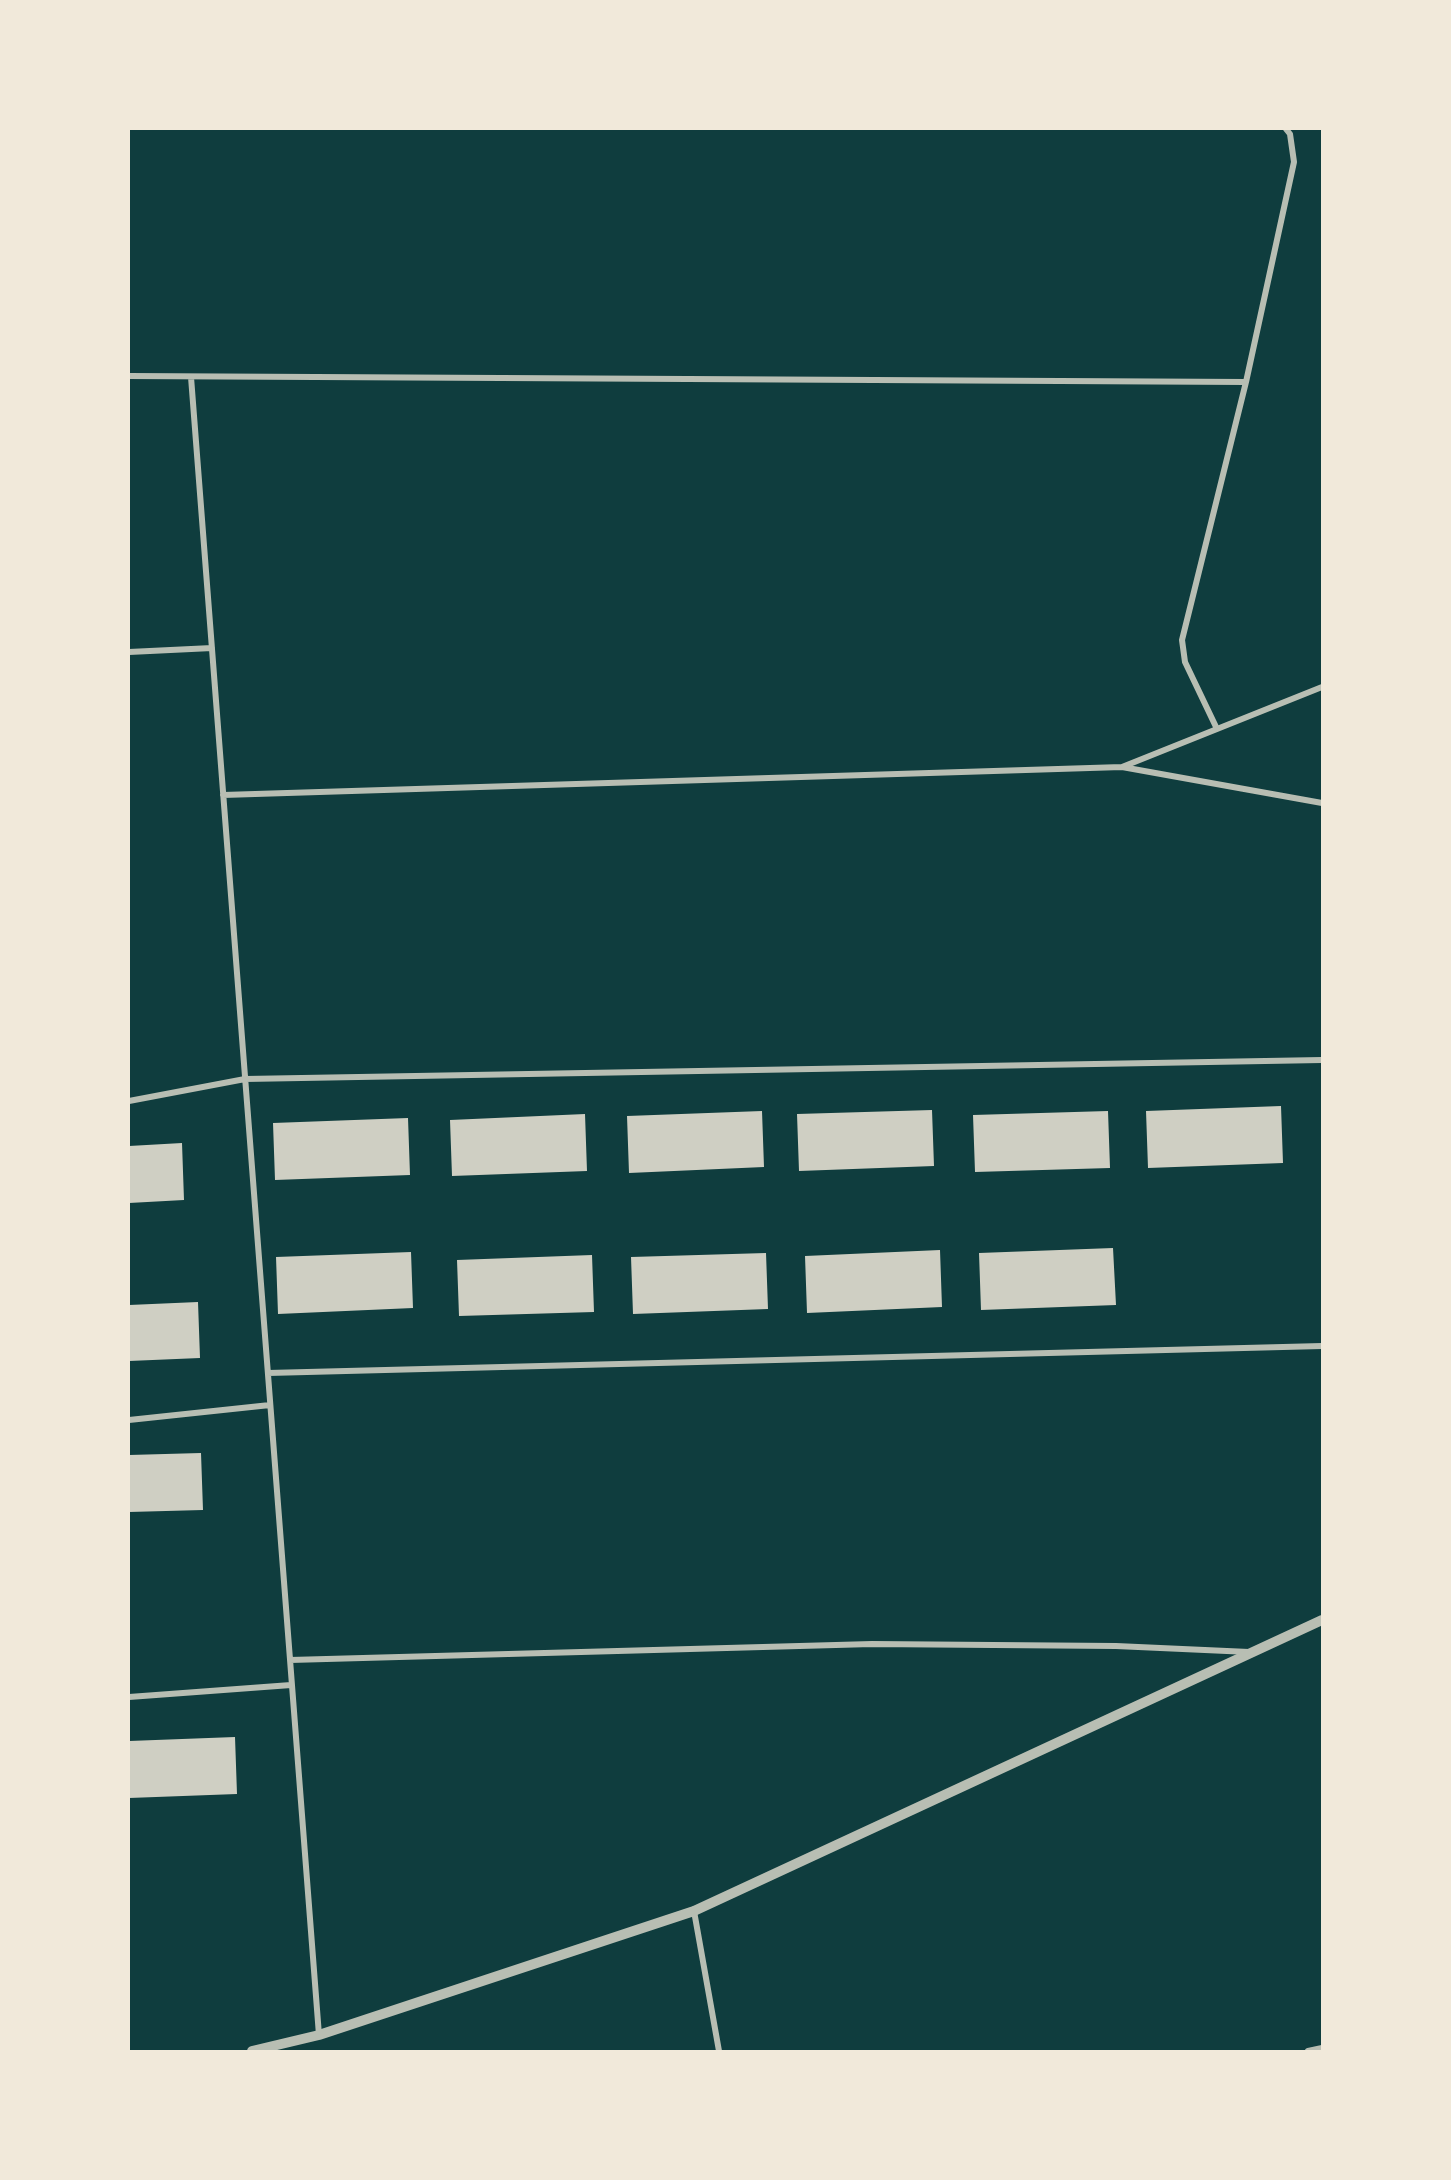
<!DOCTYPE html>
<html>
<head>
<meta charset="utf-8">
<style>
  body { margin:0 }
  #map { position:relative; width:1451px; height:2180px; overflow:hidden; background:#0f3d3e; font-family:Jost,sans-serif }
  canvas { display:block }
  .frame { position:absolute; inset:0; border:130px solid #f1e9da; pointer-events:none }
</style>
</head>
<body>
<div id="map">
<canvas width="1451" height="2180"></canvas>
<div class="frame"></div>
</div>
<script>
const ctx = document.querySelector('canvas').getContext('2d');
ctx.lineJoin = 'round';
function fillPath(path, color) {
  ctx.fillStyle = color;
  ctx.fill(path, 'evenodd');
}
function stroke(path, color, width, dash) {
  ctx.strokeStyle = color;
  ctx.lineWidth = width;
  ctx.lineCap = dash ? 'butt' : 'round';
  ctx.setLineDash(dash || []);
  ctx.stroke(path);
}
fillPath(new Path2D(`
  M1281,1106L1283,1163L1148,1168L1146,1111Z
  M932,1110L934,1166L799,1171L797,1114Z
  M762,1111L764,1167L629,1173L627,1116Z
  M1108,1111L1110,1168L975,1172L973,1115Z
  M585,1114L587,1171L452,1176L450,1120Z
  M408,1118L410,1175L275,1180L273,1123Z
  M182,1143L184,1200L129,1203V1146Z
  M1113,1248L1116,1305L981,1310L979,1253Z
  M940,1250L942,1307L807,1313L805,1256Z
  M411,1252L413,1308L278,1314L276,1257Z
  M766,1253L768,1309L633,1314L631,1257Z
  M592,1255L594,1312L459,1316L457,1260Z
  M198,1302L200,1358L129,1361V1305Z
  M201,1453L203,1510L129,1512V1455Z
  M235,1737L237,1794L129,1798V1741Z`), '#cfcfc3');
stroke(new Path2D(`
  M129,376L1246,382
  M191,377L319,2035
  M129,652L212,648
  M1217,729L1185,662L1182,640L1246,382L1294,162L1290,134L1286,129
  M1122,767L1322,687
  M223,795L1122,767L1322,803
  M129,1101L245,1079L1322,1060
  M268,1373L1322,1346
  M129,1420L270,1405
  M290,1660L872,1644L1116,1646L1249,1652
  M129,1697L291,1685
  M694,1911L719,2051
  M1308,2051L1322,2048`), '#b8beb3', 6);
stroke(new Path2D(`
  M252,2051L319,2035L694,1911L1322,1620`), '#b8beb3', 10);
</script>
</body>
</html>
